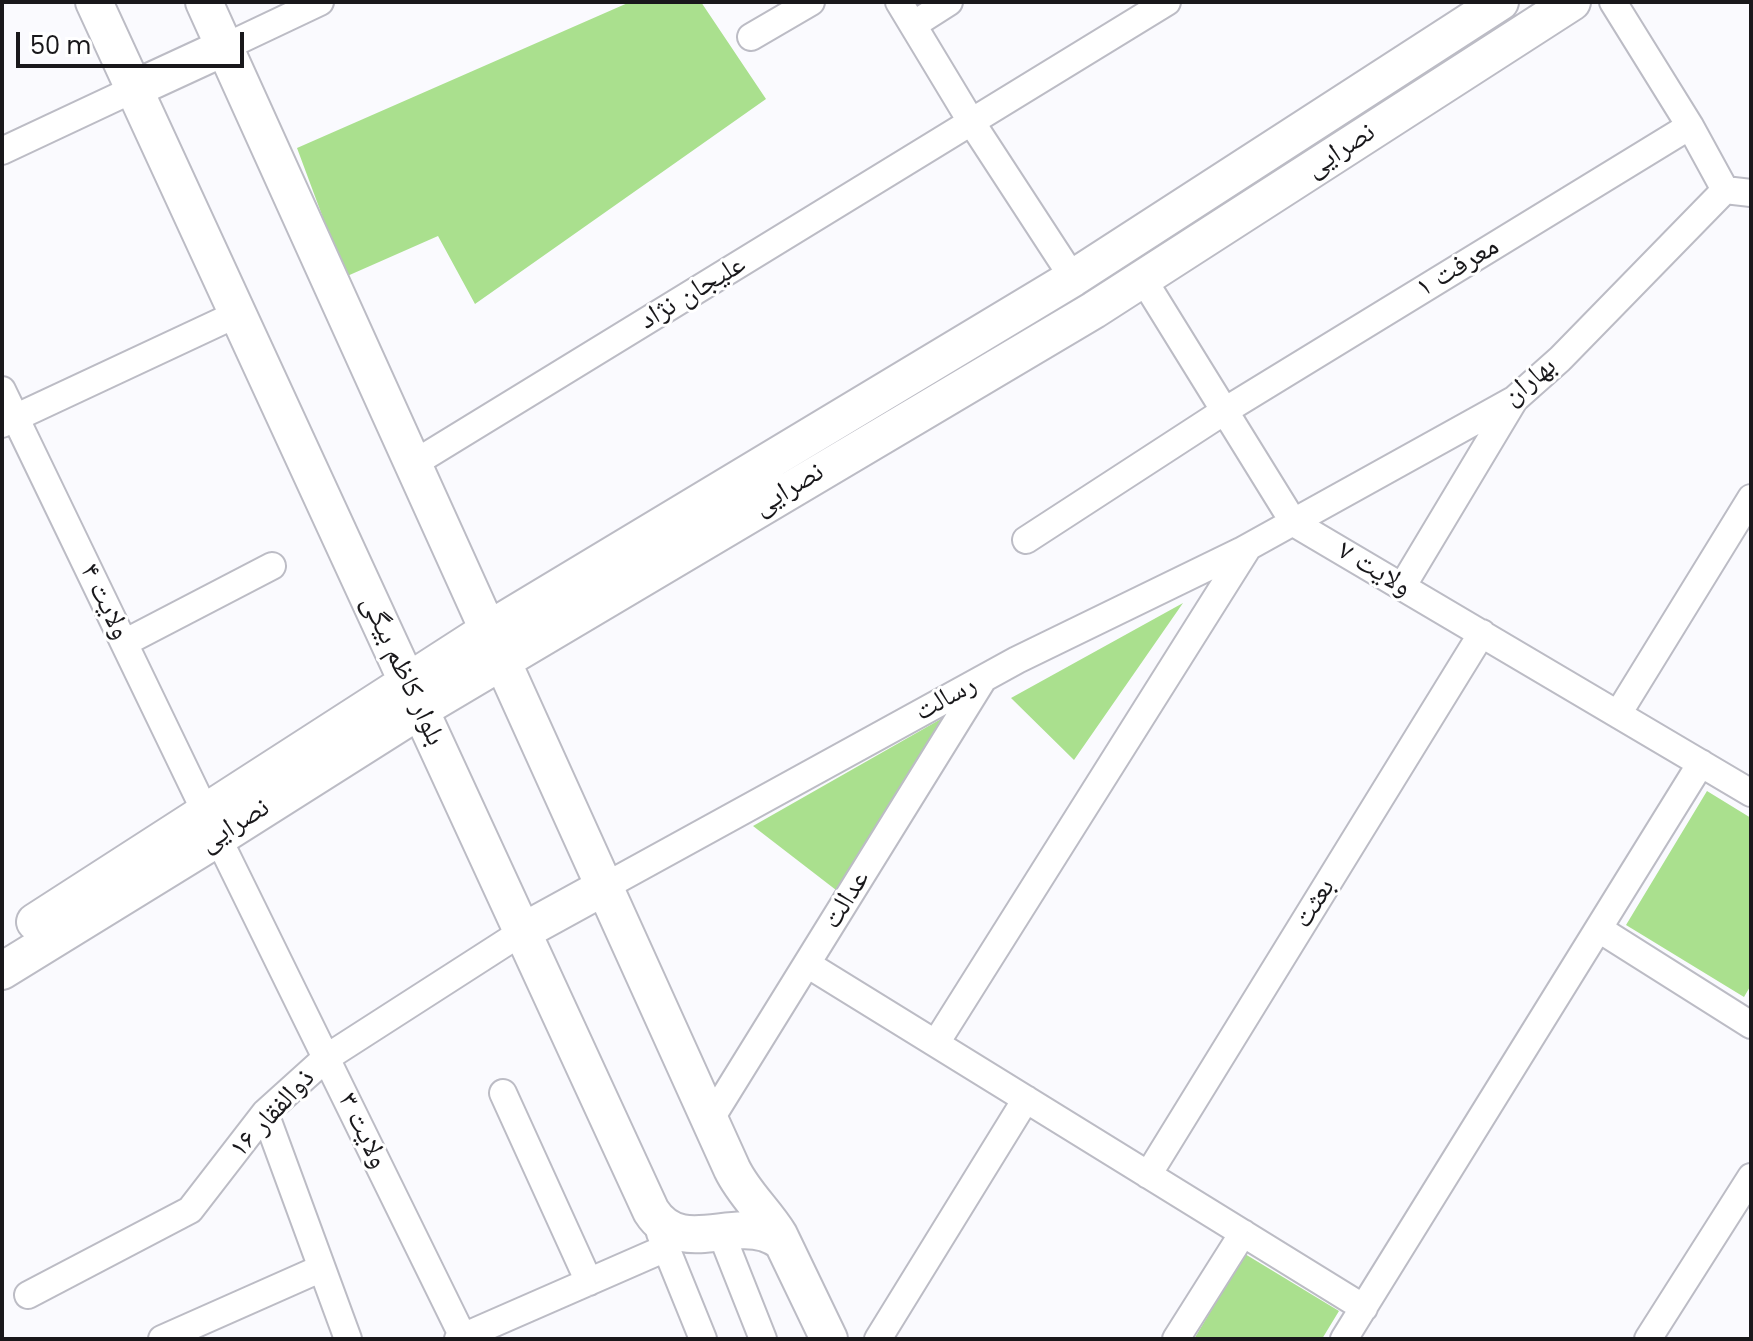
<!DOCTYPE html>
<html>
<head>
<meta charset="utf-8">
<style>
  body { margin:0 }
  #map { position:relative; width:1753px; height:1341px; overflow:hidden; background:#fafafe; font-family:Poppins,sans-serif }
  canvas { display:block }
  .frame { position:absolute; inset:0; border:4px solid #19181b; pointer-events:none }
  .scale { position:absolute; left:16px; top:32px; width:228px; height:36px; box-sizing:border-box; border:4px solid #19181b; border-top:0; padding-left:10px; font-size:24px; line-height:28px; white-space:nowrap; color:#19181b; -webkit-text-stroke:6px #fff; paint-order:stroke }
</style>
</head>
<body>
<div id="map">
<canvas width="1753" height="1341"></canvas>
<div class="frame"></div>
<div class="scale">50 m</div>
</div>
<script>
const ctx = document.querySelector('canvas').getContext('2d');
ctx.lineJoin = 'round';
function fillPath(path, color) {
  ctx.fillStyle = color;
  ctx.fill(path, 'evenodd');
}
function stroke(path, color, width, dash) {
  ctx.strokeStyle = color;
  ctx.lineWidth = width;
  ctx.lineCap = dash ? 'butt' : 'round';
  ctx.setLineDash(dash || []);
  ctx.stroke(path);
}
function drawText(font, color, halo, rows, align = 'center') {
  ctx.font = font + ' Poppins,"Noto Naskh Arabic",sans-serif';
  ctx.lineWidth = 6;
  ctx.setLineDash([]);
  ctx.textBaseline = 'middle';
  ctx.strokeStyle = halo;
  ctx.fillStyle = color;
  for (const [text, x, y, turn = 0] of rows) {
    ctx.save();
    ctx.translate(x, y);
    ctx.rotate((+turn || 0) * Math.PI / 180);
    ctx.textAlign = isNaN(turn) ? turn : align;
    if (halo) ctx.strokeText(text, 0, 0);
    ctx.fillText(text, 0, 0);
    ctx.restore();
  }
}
fillPath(new Path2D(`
  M630,2H701L766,99L475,304L438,236L345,277L297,148Z
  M1183,603L1074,760L1011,698Z
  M962,707L836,890L753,826Z
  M1707,791L1751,818V985L1744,997L1626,925Z
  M1245,1254L1339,1311L1322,1339H1194Z`), '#aae08e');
const street = new Path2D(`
  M899,2L972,123L1073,278
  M1613,2L1690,126L1725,190
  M913,25L949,2
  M751,37L811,2
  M225,47L320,2
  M2,151L134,89
  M1725,190L1751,193
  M1143,279L1294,523L1751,793
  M2,390L206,813
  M2,424L237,314
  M413,464L1167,2
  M1026,540L1226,410L1690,126
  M1402,587L1513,402
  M124,643L272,566
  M1618,714L1751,498
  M218,838L464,1339
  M604,887L1017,660L1241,551L1515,399L1560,359L1725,190
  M1599,929L1751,1025
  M807,964L1364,1308
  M936,1043L1247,549
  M503,1093L589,1282
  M265,1113L348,1339
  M710,1120L982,681
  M1148,1175L1482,633
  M660,1233L703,1339
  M721,1233L763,1339
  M28,1295L190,1210L265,1113L326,1058L522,932
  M162,1339L322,1268
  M458,1339L666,1248
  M878,1339L1026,1099
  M1176,1339L1243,1233
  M1344,1339L1701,763
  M1648,1339L1751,1177`);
const secondary = new Path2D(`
  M94,2L651,1211C679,1255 726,1221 765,1233C771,1235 777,1238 782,1242
  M204,2L732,1169C744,1194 765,1212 779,1235L829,1339
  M134,89L225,47
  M35,922L488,630L1073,278L1500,2
  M522,932L604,887
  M2,971L218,838L420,710L1094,310L1572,2`);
stroke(street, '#bcbcc5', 30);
stroke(secondary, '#bcbcc5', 40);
stroke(street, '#fff', 26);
stroke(secondary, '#fff', 36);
drawText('28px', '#19181b', '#fff', [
  ["نصرایی",1341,151,-33],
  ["معرفت ۱",1458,268,-31],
  ["علیجان نژاد",693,293,-31],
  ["بهاران",1530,382,-39],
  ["نصرایی",789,490,-31],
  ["ولایت ۷",1374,570,31],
  ["ولایت ۴",104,602,64],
  ["بلوار کاظم بیگی",402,671,65],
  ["رسالت",946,699,-29],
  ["نصرایی",235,826,-32],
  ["عدالت",847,900,-58],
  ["بعثت",1315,904,-58],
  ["ذوالفقار ۱۶",273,1114,-47],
  ["ولایت ۳",362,1131,64]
]);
</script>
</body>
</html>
